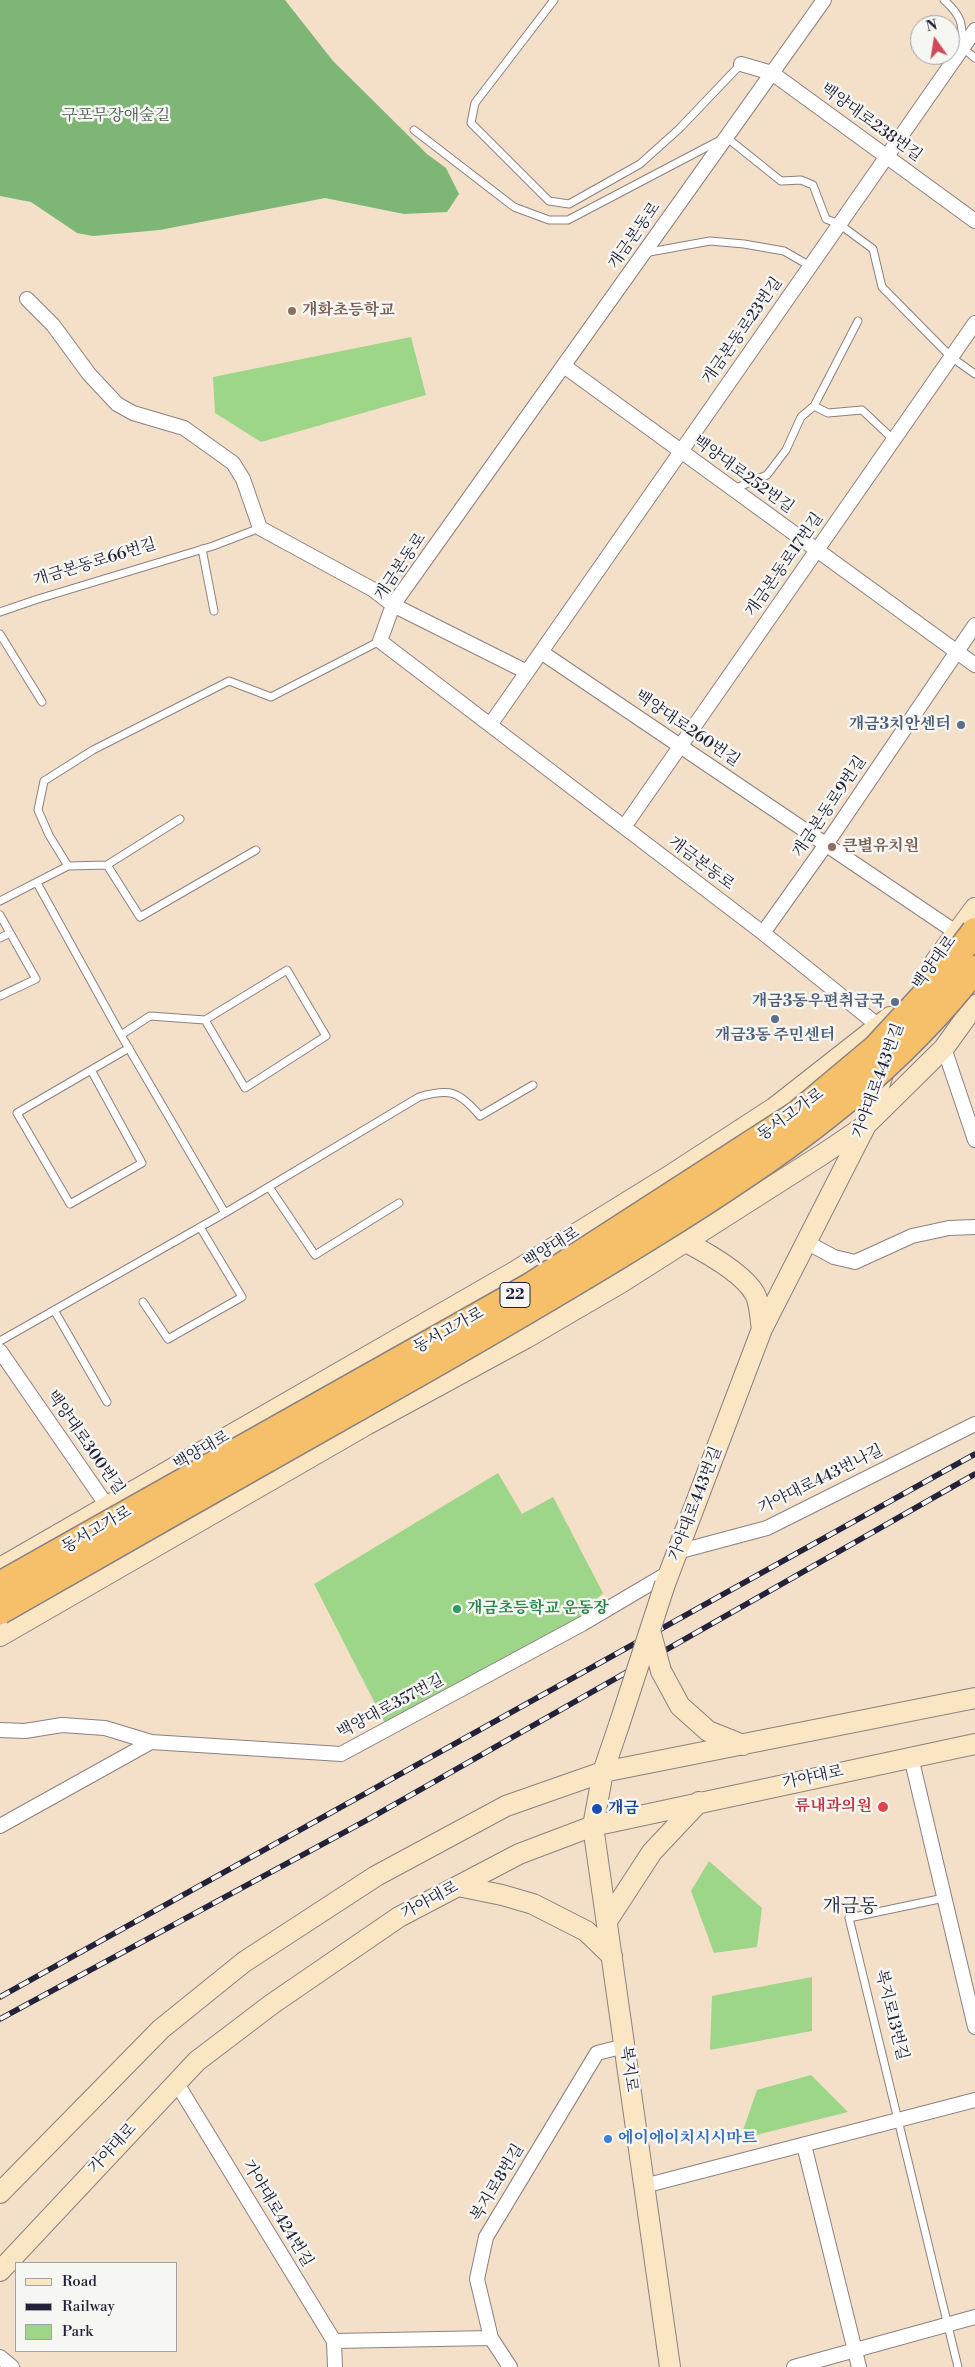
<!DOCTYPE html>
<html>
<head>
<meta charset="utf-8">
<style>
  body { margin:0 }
  #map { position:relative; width:975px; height:2367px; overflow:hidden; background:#f4e0c8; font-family:"Libre Bodoni",serif }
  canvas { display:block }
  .legend { position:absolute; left:15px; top:2262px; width:162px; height:90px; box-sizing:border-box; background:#f6f6f2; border:1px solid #a1a1a9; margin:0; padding:6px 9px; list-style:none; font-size:15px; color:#22223b }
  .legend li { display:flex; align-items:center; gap:10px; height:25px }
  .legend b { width:25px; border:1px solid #a1a1a9 }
  .north { position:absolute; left:910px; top:15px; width:50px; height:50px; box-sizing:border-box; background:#f6f6f2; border:1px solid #a1a1a9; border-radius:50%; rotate:347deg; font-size:14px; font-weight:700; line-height:20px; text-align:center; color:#22223b }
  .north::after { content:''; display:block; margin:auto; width:18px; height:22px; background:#d1495b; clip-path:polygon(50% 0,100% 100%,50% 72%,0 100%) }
</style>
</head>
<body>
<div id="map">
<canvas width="975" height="2367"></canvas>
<ul class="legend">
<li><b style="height:6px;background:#fbe6c4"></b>Road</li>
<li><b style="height:6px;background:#22223b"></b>Railway</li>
<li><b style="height:14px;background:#9ed689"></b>Park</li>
</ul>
<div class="north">N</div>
</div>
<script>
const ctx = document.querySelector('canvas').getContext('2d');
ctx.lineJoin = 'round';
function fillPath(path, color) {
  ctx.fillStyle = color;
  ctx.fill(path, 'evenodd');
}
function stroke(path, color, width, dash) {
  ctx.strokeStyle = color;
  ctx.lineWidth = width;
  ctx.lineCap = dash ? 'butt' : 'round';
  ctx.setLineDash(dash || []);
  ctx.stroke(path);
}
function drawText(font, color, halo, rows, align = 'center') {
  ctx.font = font + ' "Libre Bodoni","Noto Serif KR",serif';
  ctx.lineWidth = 5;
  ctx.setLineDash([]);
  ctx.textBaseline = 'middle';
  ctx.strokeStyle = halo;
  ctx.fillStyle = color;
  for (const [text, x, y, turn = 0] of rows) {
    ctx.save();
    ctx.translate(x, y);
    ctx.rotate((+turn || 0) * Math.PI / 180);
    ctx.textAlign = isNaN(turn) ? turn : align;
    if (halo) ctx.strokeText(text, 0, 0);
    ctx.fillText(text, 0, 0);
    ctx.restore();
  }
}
fillPath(new Path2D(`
  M411,337L426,395L261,442L215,413L213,377Z
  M498,1473L522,1514L553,1497L603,1593L571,1624L385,1723L314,1584Z
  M709,1861L762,1908L757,1947L714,1953L691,1891Z
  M812,1977V2031L710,2050L712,1996Z
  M811,2075L848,2112L740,2139L757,2090Z`), '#9ed689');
fillPath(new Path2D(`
  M0,0H285L333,61L427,154L446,168L459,194L447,212L404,214L325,198L160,230L93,236L77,233L31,202L0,196Z`), '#7eb775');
const lane = new Path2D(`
  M554,0L475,103L471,123L549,201L569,204L640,164L679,129L741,64
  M944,0C962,16 963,24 962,47L975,58
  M414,130L514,207L549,220H568L726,137L781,181L801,180L813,185L826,219L839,224L873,249L882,287L951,357L975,374
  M644,253L710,241L744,244L784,251L810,266
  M814,406L828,413L862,410L894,440
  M734,489L767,475L786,450L801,417L814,406L858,321
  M202,549L214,611
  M0,612L38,599L213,546L260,528
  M0,634L42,702
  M107,865L140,917L256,850
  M68,866L49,835L38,810L44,781L93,750L229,681L271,697L380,641
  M37,883L121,1035L225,1213
  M0,901L68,866L107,865L180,819
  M0,915L36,979L0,996
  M0,938L10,933
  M121,1035L150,1016L205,1020L287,970L326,1036L245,1088L205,1020
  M91,1070L142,1163L70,1204L17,1113L129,1048
  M269,1187L315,1255L399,1203
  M143,1302L168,1339L242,1297L200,1227
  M54,1310L107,1402
  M0,1341L225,1213L419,1097C450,1088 459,1091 480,1116L533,1085
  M944,1898L849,1918L958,2367`);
const street = new Path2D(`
  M824,0L393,605L380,641L763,933L880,1027
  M741,64L772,73L975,221
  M27,299L53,325L89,374L117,404L133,413L184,428L233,463L243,479L260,528L372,589L393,605L527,672
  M564,366L975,665
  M541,652L975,30
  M490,725L541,652L957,933
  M624,827L975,323
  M763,933L827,843L975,625
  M944,1048L975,1140
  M806,1242L834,1257L855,1262L912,1236L949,1228L975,1227
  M0,1351L112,1513
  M677,1552L767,1528L975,1424
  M0,1730L25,1731L62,1725L105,1728L151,1742
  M911,1757L975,2027
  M0,1826L151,1742L341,1754L582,1624L670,1572
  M176,2082L334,2341L335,2367
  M804,2145L859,2367
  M644,2186L975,2100
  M334,2341L491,2338
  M0,2357L12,2367
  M510,2367L491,2338L477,2279L486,2237L597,2053L625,2046
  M794,2367L975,2317`);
const secondary = new Path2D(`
  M935,962L975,908
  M686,1242C705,1252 744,1274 755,1294C760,1303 760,1318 762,1329
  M0,1568L514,1272L674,1173L774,1108L890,1017
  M665,1584L762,1329L866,1125L886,1065
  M0,1636L366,1425L526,1338L622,1282L823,1154L866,1125L944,1048L975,1005
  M661,1671L680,1706L708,1731L743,1745
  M619,1725L603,1772L593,1826L670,2367
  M458,1886L502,1895L533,1904L586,1931L612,1956
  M607,1921L652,1852L699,1802
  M0,2193L161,2029L244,1962L376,1876L506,1806L603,1772L975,1698
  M0,2271L197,2061L272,2004L399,1917L519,1854L593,1826L975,1744`);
stroke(lane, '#8b8182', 9);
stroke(street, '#8b8182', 16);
stroke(secondary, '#8b8182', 22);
stroke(lane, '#fff', 7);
stroke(street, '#fff', 14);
stroke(secondary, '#fbe6c4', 20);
const rail = new Path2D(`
  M0,1997L975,1454
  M0,2019L367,1820L975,1474`);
stroke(rail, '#22223b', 5.5);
stroke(rail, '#f6f6f2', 4, [11]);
const secondaryBridge = new Path2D(`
  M650,1630L661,1671
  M619,1725L665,1584`);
const highwayBridge = new Path2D(`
  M0,1585L531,1286L796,1115L876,1048L935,984L975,931
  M0,1611C142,1530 283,1449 426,1369C501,1326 575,1283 649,1237C771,1162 886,1083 975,969`);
stroke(secondaryBridge, '#8b8182', 22, []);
stroke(highwayBridge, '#8b8182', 29, []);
stroke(secondaryBridge, '#fbe6c4', 20);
stroke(highwayBridge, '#f6c06b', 26);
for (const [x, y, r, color] of [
  [292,311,5,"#8d6e63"],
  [961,725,5,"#5c6f8a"],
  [832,847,5,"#8d6e63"],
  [895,1002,5,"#5c6f8a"],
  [775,1019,5,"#5c6f8a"],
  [457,1609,5,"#2e9e5b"],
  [883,1807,6,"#e0444e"],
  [597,1809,6,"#1a4fb4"],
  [608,2139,5,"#3f7fe0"]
]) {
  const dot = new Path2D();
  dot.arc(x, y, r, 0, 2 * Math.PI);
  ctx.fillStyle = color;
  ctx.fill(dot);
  stroke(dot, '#f6f6f2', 2);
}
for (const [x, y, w] of [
  [515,1295,30]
]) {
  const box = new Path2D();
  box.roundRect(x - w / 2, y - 12.5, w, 25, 4);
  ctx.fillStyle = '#f6f6f2';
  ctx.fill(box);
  stroke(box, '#22223b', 1);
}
drawText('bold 15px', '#22223b', null, [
  ["22",515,1295]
]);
drawText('16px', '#475852', '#f6f6f2', [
  ["구포무장애숲길",116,116]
]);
drawText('16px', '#22223b', '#f6f6f2', [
  ["백양대로238번길",871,123,36],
  ["개금본동로",635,236,-55],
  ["개금본동로23번길",743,331,-55],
  ["백양대로252번길",743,475,36],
  ["개금본동로66번길",95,563,-17],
  ["개금본동로17번길",785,565,-55],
  ["개금본동로",401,567,-56],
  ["백양대로260번길",687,729,34],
  ["개금본동로9번길",830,807,-56],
  ["개금본동로",701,864,37],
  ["백양대로",935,963,-54],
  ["가야대로443번길",879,1081,-70],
  ["동서고가로",791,1115,-36],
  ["백양대로",552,1248,-32],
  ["동서고가로",449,1331,-29],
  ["백양대로300번길",85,1443,55],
  ["백양대로",202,1451,-30],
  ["가야대로443번나길",821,1480,-26],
  ["가야대로443번길",696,1504,-69],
  ["동서고가로",97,1530,-30],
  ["백양대로357번길",391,1707,-28],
  ["가야대로",813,1778,-12],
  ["가야대로",430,1901,-28],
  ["복지로13번길",891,2015,76],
  ["복지로",628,2069,82],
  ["가야대로",113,2149,-47],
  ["복지로8번길",498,2183,-59],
  ["가야대로424번길",277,2214,59]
]);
drawText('bold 16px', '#785e54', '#f6f6f2', [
  ["개화초등학교",302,311],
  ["큰별유치원",842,847]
], 'left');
drawText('bold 16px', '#4e5e75', '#f6f6f2', [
  ["개금3치안센터",951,725],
  ["개금3동우편취급국",885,1002],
  ["개금3동 주민센터",775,1036,"center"]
], 'right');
drawText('bold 16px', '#27864d', '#f6f6f2', [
  ["개금초등학교 운동장",467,1609]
], 'left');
drawText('bold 16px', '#be3a42', '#f6f6f2', [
  ["류내과의원",872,1807]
], 'right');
drawText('bold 16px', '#164399', '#f6f6f2', [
  ["개금",608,1809]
], 'left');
drawText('bold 16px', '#366cbe', '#f6f6f2', [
  ["에이에이치시시마트",618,2139]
], 'left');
drawText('19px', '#22223b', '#f6f6f2', [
  ["개금동",850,1907]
]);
</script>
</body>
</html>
